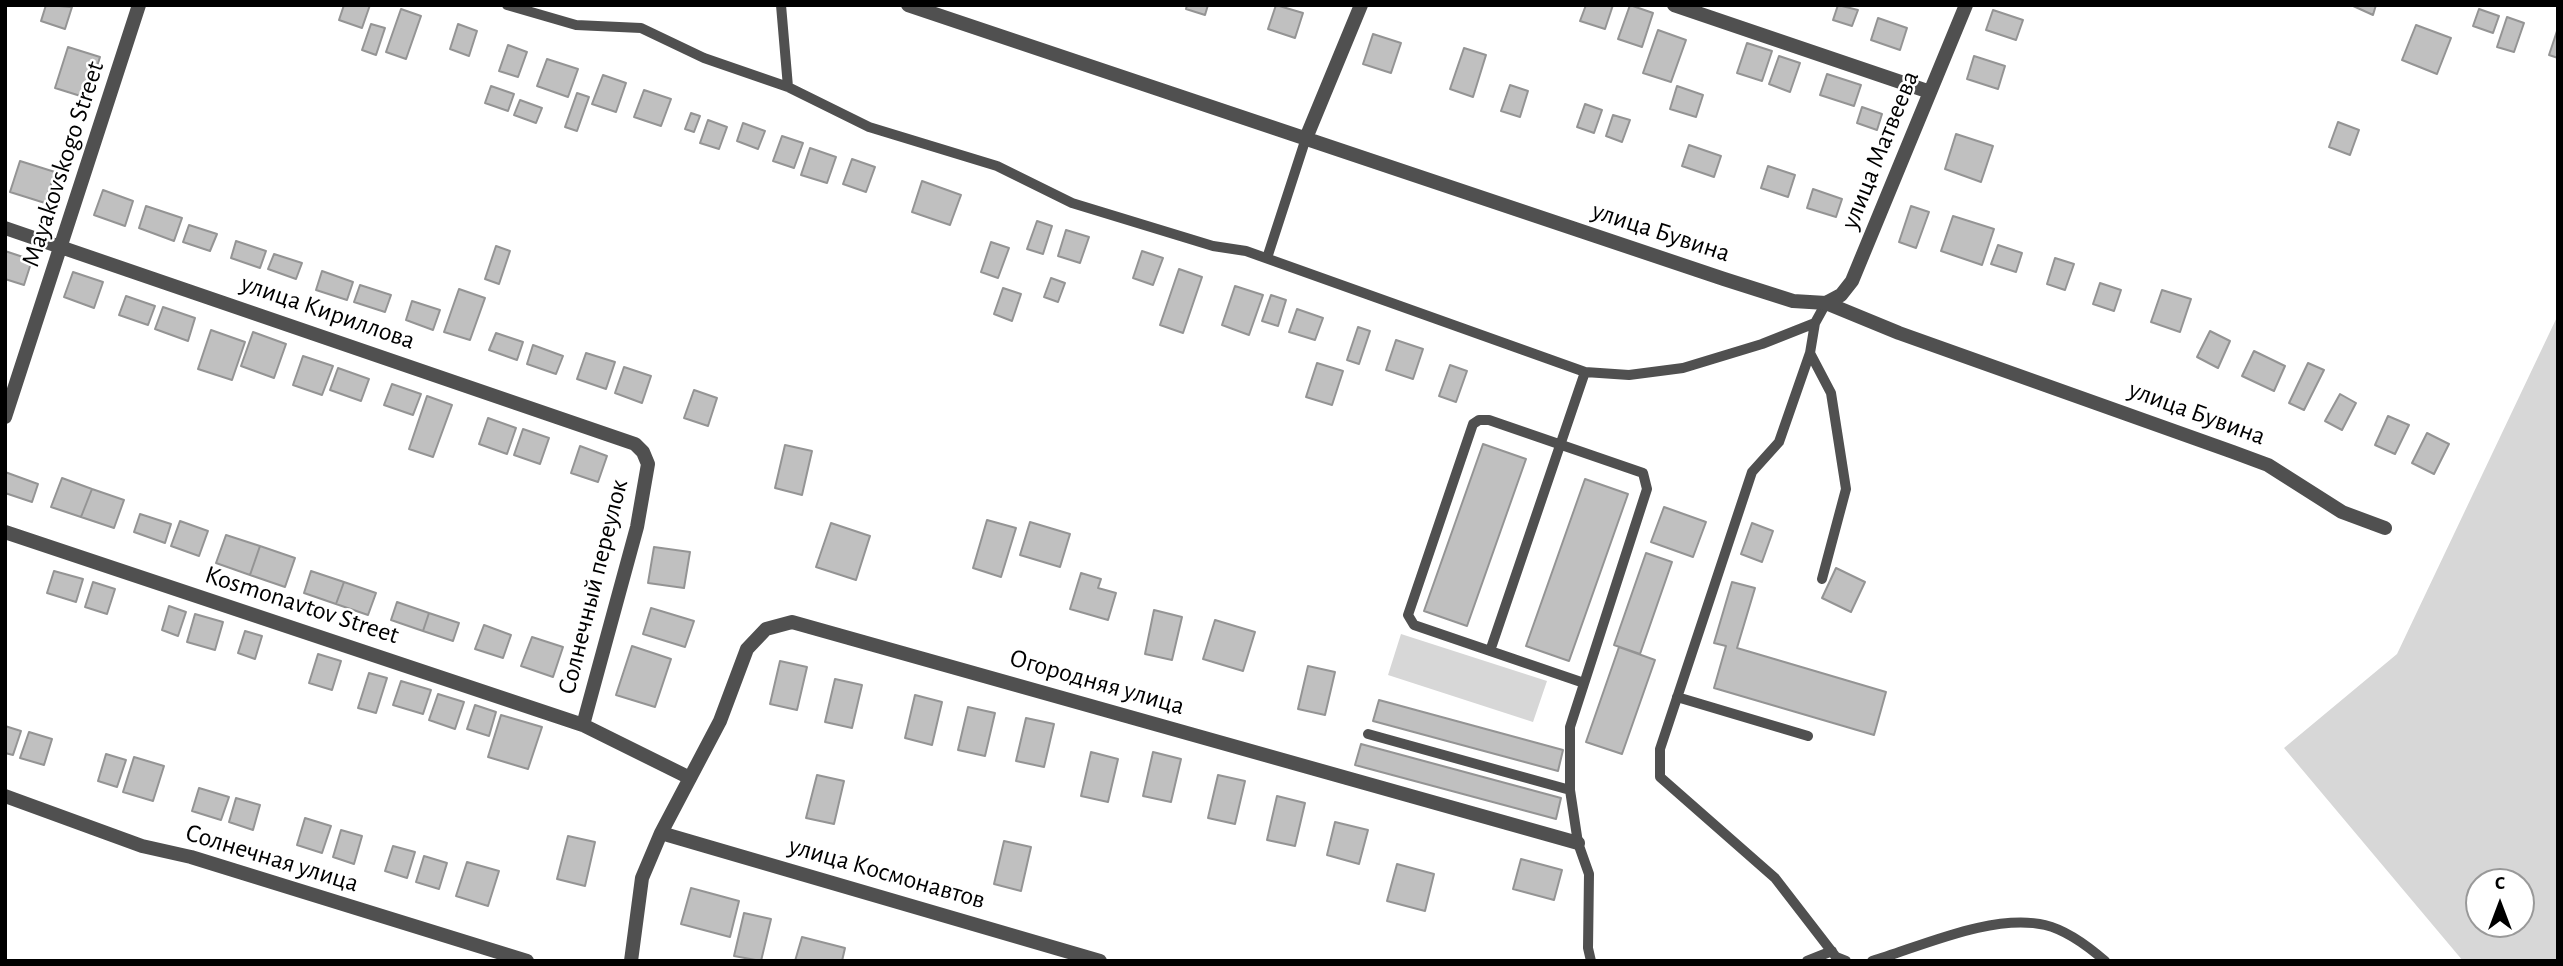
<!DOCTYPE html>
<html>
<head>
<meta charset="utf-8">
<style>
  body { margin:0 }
  #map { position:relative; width:2563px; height:966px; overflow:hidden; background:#fff; font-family:"Alegreya Sans",sans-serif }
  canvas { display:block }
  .frame { position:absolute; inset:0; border:7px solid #000; pointer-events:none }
  .north { position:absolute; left:2465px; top:868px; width:70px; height:70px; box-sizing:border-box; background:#fff; border:2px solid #999; border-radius:50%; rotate:0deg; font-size:19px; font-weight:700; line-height:28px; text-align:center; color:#000 }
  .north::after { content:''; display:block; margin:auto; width:24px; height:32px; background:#000; clip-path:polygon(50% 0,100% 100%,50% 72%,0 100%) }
</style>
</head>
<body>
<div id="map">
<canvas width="2563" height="966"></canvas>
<div class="frame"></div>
<div class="north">С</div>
</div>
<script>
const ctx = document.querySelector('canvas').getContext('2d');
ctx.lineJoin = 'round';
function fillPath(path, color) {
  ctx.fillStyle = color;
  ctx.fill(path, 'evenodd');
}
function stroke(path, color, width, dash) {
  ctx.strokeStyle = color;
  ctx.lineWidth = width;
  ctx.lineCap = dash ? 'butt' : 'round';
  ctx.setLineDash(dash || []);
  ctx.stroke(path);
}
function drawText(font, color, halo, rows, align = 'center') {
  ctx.font = font + ' "Alegreya Sans",sans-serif';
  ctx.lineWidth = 5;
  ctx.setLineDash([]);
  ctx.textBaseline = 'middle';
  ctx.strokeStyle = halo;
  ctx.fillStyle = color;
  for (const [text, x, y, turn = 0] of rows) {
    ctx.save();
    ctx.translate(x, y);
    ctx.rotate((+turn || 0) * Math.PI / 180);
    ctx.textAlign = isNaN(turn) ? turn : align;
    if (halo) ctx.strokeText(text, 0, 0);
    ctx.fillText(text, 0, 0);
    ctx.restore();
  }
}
fillPath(new Path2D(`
  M2558,315V961H2463L2284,748L2397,654ZM2479,882H2521V924H2479Z
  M1401,634L1547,681L1533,722L1388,675Z`), '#d7d7d7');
const building = new Path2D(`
  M46,5L72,7L65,29L41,21Z
  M344,5H370L362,28L339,20Z
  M1187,5H1208L1205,15L1186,9Z
  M1276,5L1303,13L1295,38L1268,29Z
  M1586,5H1613L1605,29L1580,21Z
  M1630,5L1653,13L1642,47L1618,39Z
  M1838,5L1858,10L1852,26L1833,20Z
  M2351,5H2376L2373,15Z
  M401,9L421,16L406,59L386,52Z
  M2479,9L2499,16L2493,33L2473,26Z
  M1993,10L2023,20L2016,40L1986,30Z
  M2507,17L2524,23L2514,52L2497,47Z
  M1878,18L1907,28L1900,50L1871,40Z
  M371,24L385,28L376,55L362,50Z
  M458,24L477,31L469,56L450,49Z
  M2416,25L2451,38L2437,74L2402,60Z
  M1658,30L1686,40L1671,82L1643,73Z
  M2557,31H2558V58L2549,55Z
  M1373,34L1401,43L1391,73L1363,64Z
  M1747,43L1772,51L1762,81L1737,73Z
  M508,45L527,52L518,77L499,71Z
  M68,47L100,57L87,98L55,88Z
  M1464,48L1486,55L1473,97L1450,89Z
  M1779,56L1800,63L1790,92L1769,84Z
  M1974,56L2005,66L1998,89L1967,79Z
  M547,59L578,69L568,97L537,86Z
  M1827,74L1861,85L1854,106L1820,95Z
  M603,75L626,83L616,112L592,104Z
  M1510,85L1528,91L1520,117L1501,111Z
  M491,86L514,94L508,111L485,103Z
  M1677,86L1703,95L1696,117L1670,109Z
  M644,90L671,99L661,126L634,117Z
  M577,93L589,97L577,131L565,127Z
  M520,100L542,108L536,123L514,115Z
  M1585,104L1602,110L1594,133L1577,127Z
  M1862,107L1882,114L1877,130L1857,123Z
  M691,113L700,116L694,132L685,129Z
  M1613,115L1630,120L1622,142L1606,136Z
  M708,120L727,127L719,149L700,143Z
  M2338,122L2359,130L2350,155L2329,147Z
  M743,123L765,131L758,149L737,141Z
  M1956,134L1993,146L1981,182L1945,169Z
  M782,136L803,143L794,168L773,161Z
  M1689,145L1721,156L1714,177L1682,166Z
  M810,148L836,157L827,183L801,175Z
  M852,159L875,167L866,192L843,184Z
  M20,161L55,172L45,203L10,192Z
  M1768,166L1795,175L1788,197L1761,188Z
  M922,181L961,195L950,225L912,212Z
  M1813,189L1842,199L1836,217L1807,208Z
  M103,190L133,201L125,226L94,215Z
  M146,206L182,218L174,241L139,228Z
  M1911,206L1929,212L1916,248L1899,242Z
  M1953,216L1994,229L1982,265L1941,251Z
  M1037,221L1052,226L1043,254L1027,249Z
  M189,225L217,234L210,251L183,242Z
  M1066,230L1089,237L1080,263L1058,256Z
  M236,241L266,251L260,268L231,258Z
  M991,242L1009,248L998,278L981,272Z
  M1998,245L2022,253L2016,272L1991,264Z
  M496,246L510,251L499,284L485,279Z
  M5,251L32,260L24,285L5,279Z
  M1142,251L1163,258L1153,285L1133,278Z
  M274,254L302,263L296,279L268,269Z
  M2055,258L2074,264L2065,290L2047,284Z
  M1179,269L1202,277L1183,333L1160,325Z
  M322,271L353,282L347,300L316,290Z
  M73,272L103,282L94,308L64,297Z
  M1051,278L1065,283L1058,302L1044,297Z
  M2100,283L2121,290L2114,311L2093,304Z
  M360,285L391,295L385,312L354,302Z
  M1235,286L1263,295L1249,335L1222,325Z
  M1003,288L1021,294L1012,321L994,314Z
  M459,289L485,298L470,340L444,332Z
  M2162,290L2191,299L2180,332L2151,322Z
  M1271,295L1286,300L1278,326L1262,321Z
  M126,296L155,306L148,325L119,315Z
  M412,301L440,310L433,330L406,320Z
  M163,307L195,318L188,341L155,329Z
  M1297,309L1323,318L1315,340L1289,332Z
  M1358,327L1370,331L1359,364L1347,360Z
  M211,330L245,342L232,380L198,369Z
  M2210,331L2230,341L2218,368L2197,357Z
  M253,332L286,344L274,378L241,366Z
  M496,333L523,342L517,360L489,350Z
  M1396,340L1423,349L1413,379L1386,370Z
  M533,345L563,356L556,374L527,364Z
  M2254,351L2285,366L2274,391L2242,376Z
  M586,353L615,362L606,389L577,379Z
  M303,356L333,366L322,395L293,385Z
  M1317,363L1343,371L1332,405L1306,397Z
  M2308,363L2324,370L2304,410L2289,403Z
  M1450,365L1467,371L1456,402L1439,396Z
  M624,367L651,376L642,403L615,393Z
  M338,368L369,379L361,401L330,390Z
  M392,384L421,394L413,415L384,405Z
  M694,390L717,398L708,426L684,418Z
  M2340,394L2356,403L2342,430L2325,421Z
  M427,396L452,405L433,457L409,449Z
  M2388,416L2409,425L2395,454L2375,445Z
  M488,418L516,428L507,454L479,444Z
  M523,429L549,438L540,464L514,455Z
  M2427,433L2449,444L2434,474L2412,463Z
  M1483,444L1526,459L1467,626L1424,611Z
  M785,445L812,451L802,495L775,488Z
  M580,446L607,456L598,482L571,473Z
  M5,472L38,484L32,502L5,493Z
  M62,478L92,489L81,517L51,507Z
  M1585,479L1628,494L1569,661L1526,646Z
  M92,489L124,500L114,528L81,517Z
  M1664,507L1706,522L1693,557L1651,542Z
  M140,514L171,524L165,543L134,532Z
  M987,520L1016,528L1001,577L973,568Z
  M180,521L208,531L199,556L171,546Z
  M1030,522L1070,534L1060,567L1020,555Z
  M831,523L870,536L856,580L816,567Z
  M1752,523L1773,531L1762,562L1741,554Z
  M226,535L260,546L250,575L216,563Z
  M260,546L295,558L285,587L250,575Z
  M654,547L690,552L684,588L648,583Z
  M1646,553L1672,562L1640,654L1614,645Z
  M1836,568L1865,582L1851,612L1822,598Z
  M54,571L83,579L76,602L47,593Z
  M311,571L344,582L336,604L304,593Z
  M1081,573L1101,579L1098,588L1116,593L1108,620L1070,609Z
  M93,582L115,589L107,614L85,607Z
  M344,582L376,593L368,615L336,604Z
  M1732,582L1755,588L1737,648L1886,692L1874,735L1714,688L1726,646L1714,643Z
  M397,602L429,613L423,631L391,620Z
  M169,606L186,612L178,636L162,630Z
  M651,608L694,621L685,647L643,634Z
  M1154,610L1182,617L1172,660L1145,654Z
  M429,613L459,623L453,641L423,631Z
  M195,614L223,622L215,650L187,642Z
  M1215,620L1255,632L1243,671L1203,659Z
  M484,625L511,635L503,658L475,649Z
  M245,631L262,636L255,659L238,653Z
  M532,637L563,647L553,677L521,666Z
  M632,646L671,659L655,707L616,695Z
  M1619,647L1655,660L1622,754L1586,742Z
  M318,654L341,661L332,690L309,683Z
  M780,661L807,667L797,710L770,704Z
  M1308,666L1335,672L1325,715L1298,709Z
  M369,673L387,678L376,713L358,708Z
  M835,679L862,685L852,728L825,722Z
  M401,681L431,690L423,714L393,705Z
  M438,694L464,702L455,729L429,720Z
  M915,695L942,702L932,745L905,738Z
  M1379,700L1563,750L1558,771L1373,721Z
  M475,705L496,712L489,736L467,729Z
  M968,707L995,713L985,756L958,750Z
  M501,715L542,727L528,769L488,757Z
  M1026,718L1054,724L1044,767L1016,761Z
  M5,726L21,731L13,755L5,753Z
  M29,732L52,739L44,765L20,758Z
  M1361,744L1561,798L1556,819L1355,765Z
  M1091,752L1118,759L1108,802L1081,796Z
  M1153,752L1181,759L1171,802L1143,796Z
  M106,754L126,760L117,787L98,781Z
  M134,757L164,766L153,801L123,792Z
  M817,775L844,781L834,824L806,818Z
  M1218,775L1245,781L1235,824L1208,818Z
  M199,788L229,797L221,820L192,811Z
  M1277,796L1305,803L1295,846L1267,840Z
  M236,798L260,805L253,830L229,822Z
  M305,818L331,826L322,853L297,845Z
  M1335,822L1368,830L1359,864L1327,855Z
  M341,830L362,836L354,864L333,857Z
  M568,836L595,842L585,886L557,879Z
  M1004,841L1031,847L1021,891L994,884Z
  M393,846L415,852L407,878L385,871Z
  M424,856L447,863L439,889L416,882Z
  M1521,859L1562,870L1554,900L1513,889Z
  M467,862L499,871L488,906L456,896Z
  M1397,864L1434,874L1425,911L1387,901Z
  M691,888L739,901L730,937L681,924Z
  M744,913L771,919L761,961L734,956Z
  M802,937L845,948L842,961H795Z`);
fillPath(building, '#c0c0c0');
stroke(building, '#949494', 2);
stroke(new Path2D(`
  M507,5L576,25L641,28L704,58L788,87L869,127L997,166L1072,203L1213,246L1246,251L1585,372L1629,375L1683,368L1762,344L1815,323L1826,303
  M781,5L788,87
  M1267,258L1306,138
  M1815,323L1810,353L1779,442L1752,472L1660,749V777L1775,878L1836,957L1846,961
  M1810,353L1831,393L1846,489L1822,579
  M1490,651L1585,372
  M1584,683L1414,625L1408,615L1473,424L1479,420H1489L1643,473L1647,489L1570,727V790L1578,843L1589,874L1588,948L1591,961
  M1677,697L1808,736
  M1368,734L1570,790
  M1807,961L1832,951
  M1872,961C1922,946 1993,913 2045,925C2066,930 2089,947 2105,961`), '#505050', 10);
stroke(new Path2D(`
  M908,5L1724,279L1793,301L1826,303L1899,333L2233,452L2268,465L2342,512L2385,528
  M1674,5L1930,92
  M1306,138L1361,5
  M5,228L635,444L643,452L648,464L637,527L583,725L690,778L661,833L642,878L631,961
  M1826,303L1841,295L1852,281L1966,5
  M5,417L139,5
  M5,532L583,725
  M690,778L720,721L747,649L766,629L792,622L1578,843
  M5,796L142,846L191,857L527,961
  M661,833L1100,961`), '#505050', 14);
drawText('26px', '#000', '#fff', [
  ["улица Матвеева",1880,150,-68],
  ["Mayakovskogo Street",63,164,-72],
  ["улица Бувина",1661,232,18],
  ["улица Кириллова",328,312,19],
  ["улица Бувина",2197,413,20],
  ["Солнечный переулок",593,587,-76],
  ["Kosmonavtov Street",302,605,18],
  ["Огородняя улица",1097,682,16],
  ["Солнечная улица",272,858,17],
  ["улица Космонавтов",887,873,16]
]);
</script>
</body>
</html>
